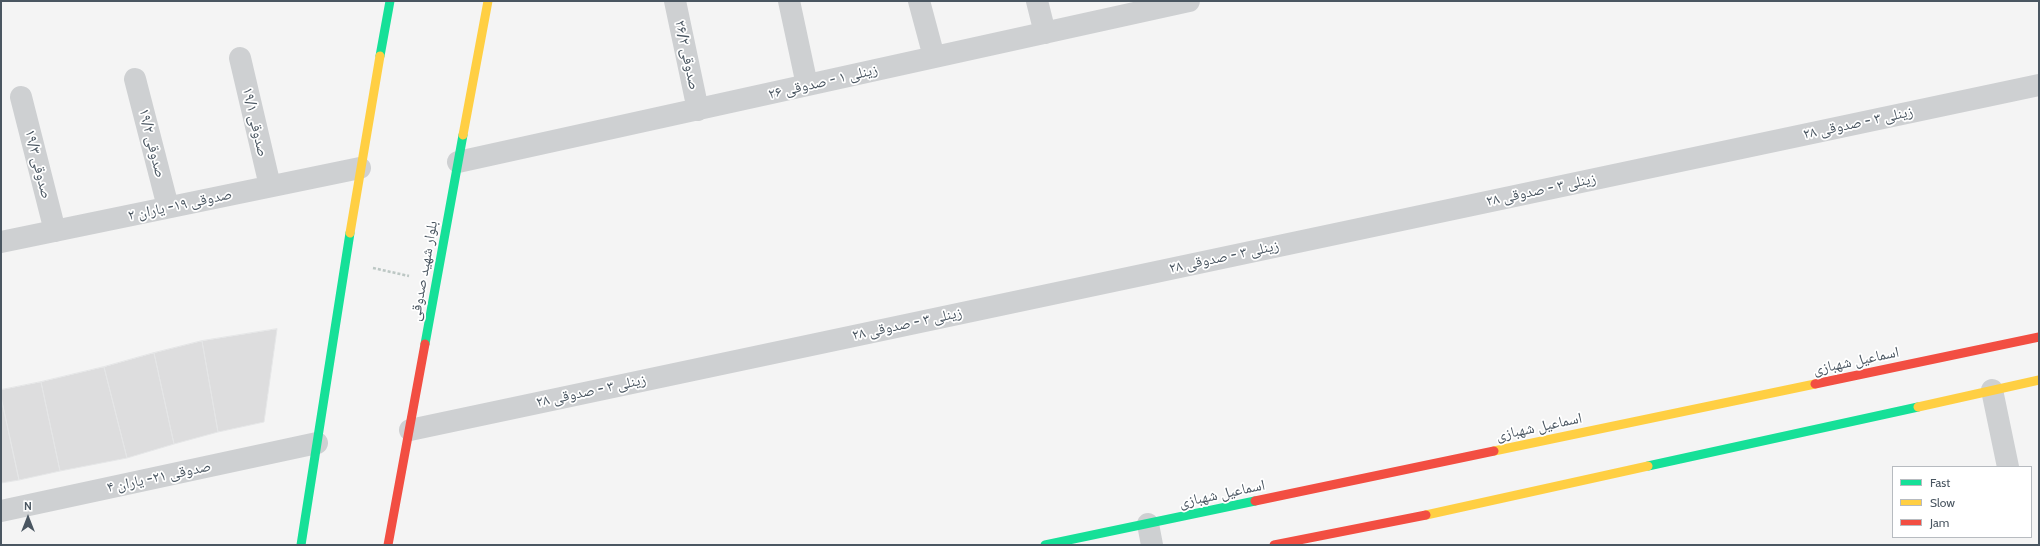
<!DOCTYPE html>
<html>
<head>
<meta charset="utf-8">
<style>
  body { margin:0 }
  #map { position:relative; width:2040px; height:546px; overflow:hidden; background:#f4f4f4; font-family:Cabin,sans-serif }
  canvas { display:block }
  .frame { position:absolute; inset:0; border:2px solid #4a5661; pointer-events:none }
  .legend { position:absolute; left:1892px; top:466px; width:140px; height:72px; box-sizing:border-box; background:#fff; border:1px solid #b7bbc0; margin:0; padding:5px 7px; list-style:none; font-size:12px; color:#4a5661 }
  .legend li { display:flex; align-items:center; gap:8px; height:20px }
  .legend b { width:20px; border:1px solid #b7bbc0 }
  .north { position:absolute; left:8px; top:498px; width:40px; height:40px; -webkit-text-stroke:3px #fff; paint-order:stroke; rotate:0deg; font-size:11px; font-weight:700; line-height:16px; text-align:center; color:#4a5661 }
  .north::after { content:''; display:block; margin:auto; width:14px; height:18px; background:#4a5661; clip-path:polygon(50% 0,100% 100%,50% 72%,0 100%) }
</style>
</head>
<body>
<div id="map">
<canvas width="2040" height="546"></canvas>
<div class="frame"></div>
<ul class="legend">
<li><b style="height:5px;background:#16e098"></b>Fast</li>
<li><b style="height:5px;background:#ffcf43"></b>Slow</li>
<li><b style="height:5px;background:#f24e42"></b>Jam</li>
</ul>
<div class="north">N</div>
</div>
<script>
const ctx = document.querySelector('canvas').getContext('2d');
ctx.lineJoin = 'round';
function fillPath(path, color) {
  ctx.fillStyle = color;
  ctx.fill(path, 'evenodd');
}
function stroke(path, color, width, dash) {
  ctx.strokeStyle = color;
  ctx.lineWidth = width;
  ctx.lineCap = dash ? 'butt' : 'round';
  ctx.setLineDash(dash || []);
  ctx.stroke(path);
}
function drawText(font, color, halo, rows, align = 'center') {
  ctx.font = font + ' Cabin,"Noto Naskh Arabic",sans-serif';
  ctx.lineWidth = 3.5;
  ctx.setLineDash([]);
  ctx.textBaseline = 'middle';
  ctx.strokeStyle = halo;
  ctx.fillStyle = color;
  for (const [text, x, y, turn = 0] of rows) {
    ctx.save();
    ctx.translate(x, y);
    ctx.rotate((+turn || 0) * Math.PI / 180);
    ctx.textAlign = isNaN(turn) ? turn : align;
    if (halo) ctx.strokeText(text, 0, 0);
    ctx.fillText(text, 0, 0);
    ctx.restore();
  }
}
const building = new Path2D(`
  M277,329L264,422L218,432L202,341Z
  M202,341L218,432L174,444L154,353Z
  M154,353L174,444L127,458L104,367Z
  M104,367L127,458L60,471L41,382Z
  M41,382L60,471L19,480L1,397V390Z
  M1,397L19,480L1,483Z`);
fillPath(building, '#ddddde');
stroke(building, '#e5e6e7', 1);
stroke(new Path2D(`
  M373,268L409,276`), '#bcc7c4', 2.5, [3, 2]);
stroke(new Path2D(`
  M675,1L698,110
  M789,1L807,85
  M919,1L934,57
  M1037,1L1045,33
  M240,58L270,186
  M135,79L168,207
  M21,97L55,231
  M458,162L1189,1
  M1,242L360,168
  M1992,390L2008,467
  M410,430L2039,85
  M1,511L317,443
  M1148,524L1152,545`), '#ced0d2', 22);
stroke(new Path2D(`
  M380,56L390,1
  M425,344L463,135
  M1648,466L1918,407
  M301,545L350,233
  M1045,545L1255,501`), '#16e098', 9);
stroke(new Path2D(`
  M463,135L488,1
  M350,233L380,56
  M1918,407L2039,380
  M1494,451L1815,384
  M1426,515L1648,466`), '#ffcf43', 9);
stroke(new Path2D(`
  M1815,384L2039,337
  M1255,501L1494,451
  M388,545L425,344
  M1274,545L1426,515`), '#f24e42', 9);
drawText('15px', '#4a5661', '#fff', [
  ["صدوقی ۲۶/۲",687,55,78],
  ["زینلی ۱ - صدوقی ۲۶",823,82,-13],
  ["صدوقی ۱۹/۱",255,122,77],
  ["زینلی ۳ - صدوقی ۲۸",1858,123,-12],
  ["صدوقی ۱۹/۲",152,143,76],
  ["صدوقی ۱۹/۳",38,164,76],
  ["زینلی ۳ - صدوقی ۲۸",1541,190,-12],
  ["صدوقی ۱۹- یاران ۲",180,205,-12],
  ["زینلی ۳ - صدوقی ۲۸",1224,257,-12],
  ["بلوار شهید صدوقی",424,271,-80],
  ["زینلی ۳ - صدوقی ۲۸",907,324,-12],
  ["اسماعیل شهبازی",1856,361,-12],
  ["زینلی ۳ - صدوقی ۲۸",591,391,-12],
  ["اسماعیل شهبازی",1539,427,-12],
  ["صدوقی ۲۱- یاران ۴",159,477,-12],
  ["اسماعیل شهبازی",1222,494,-12]
]);
</script>
</body>
</html>
